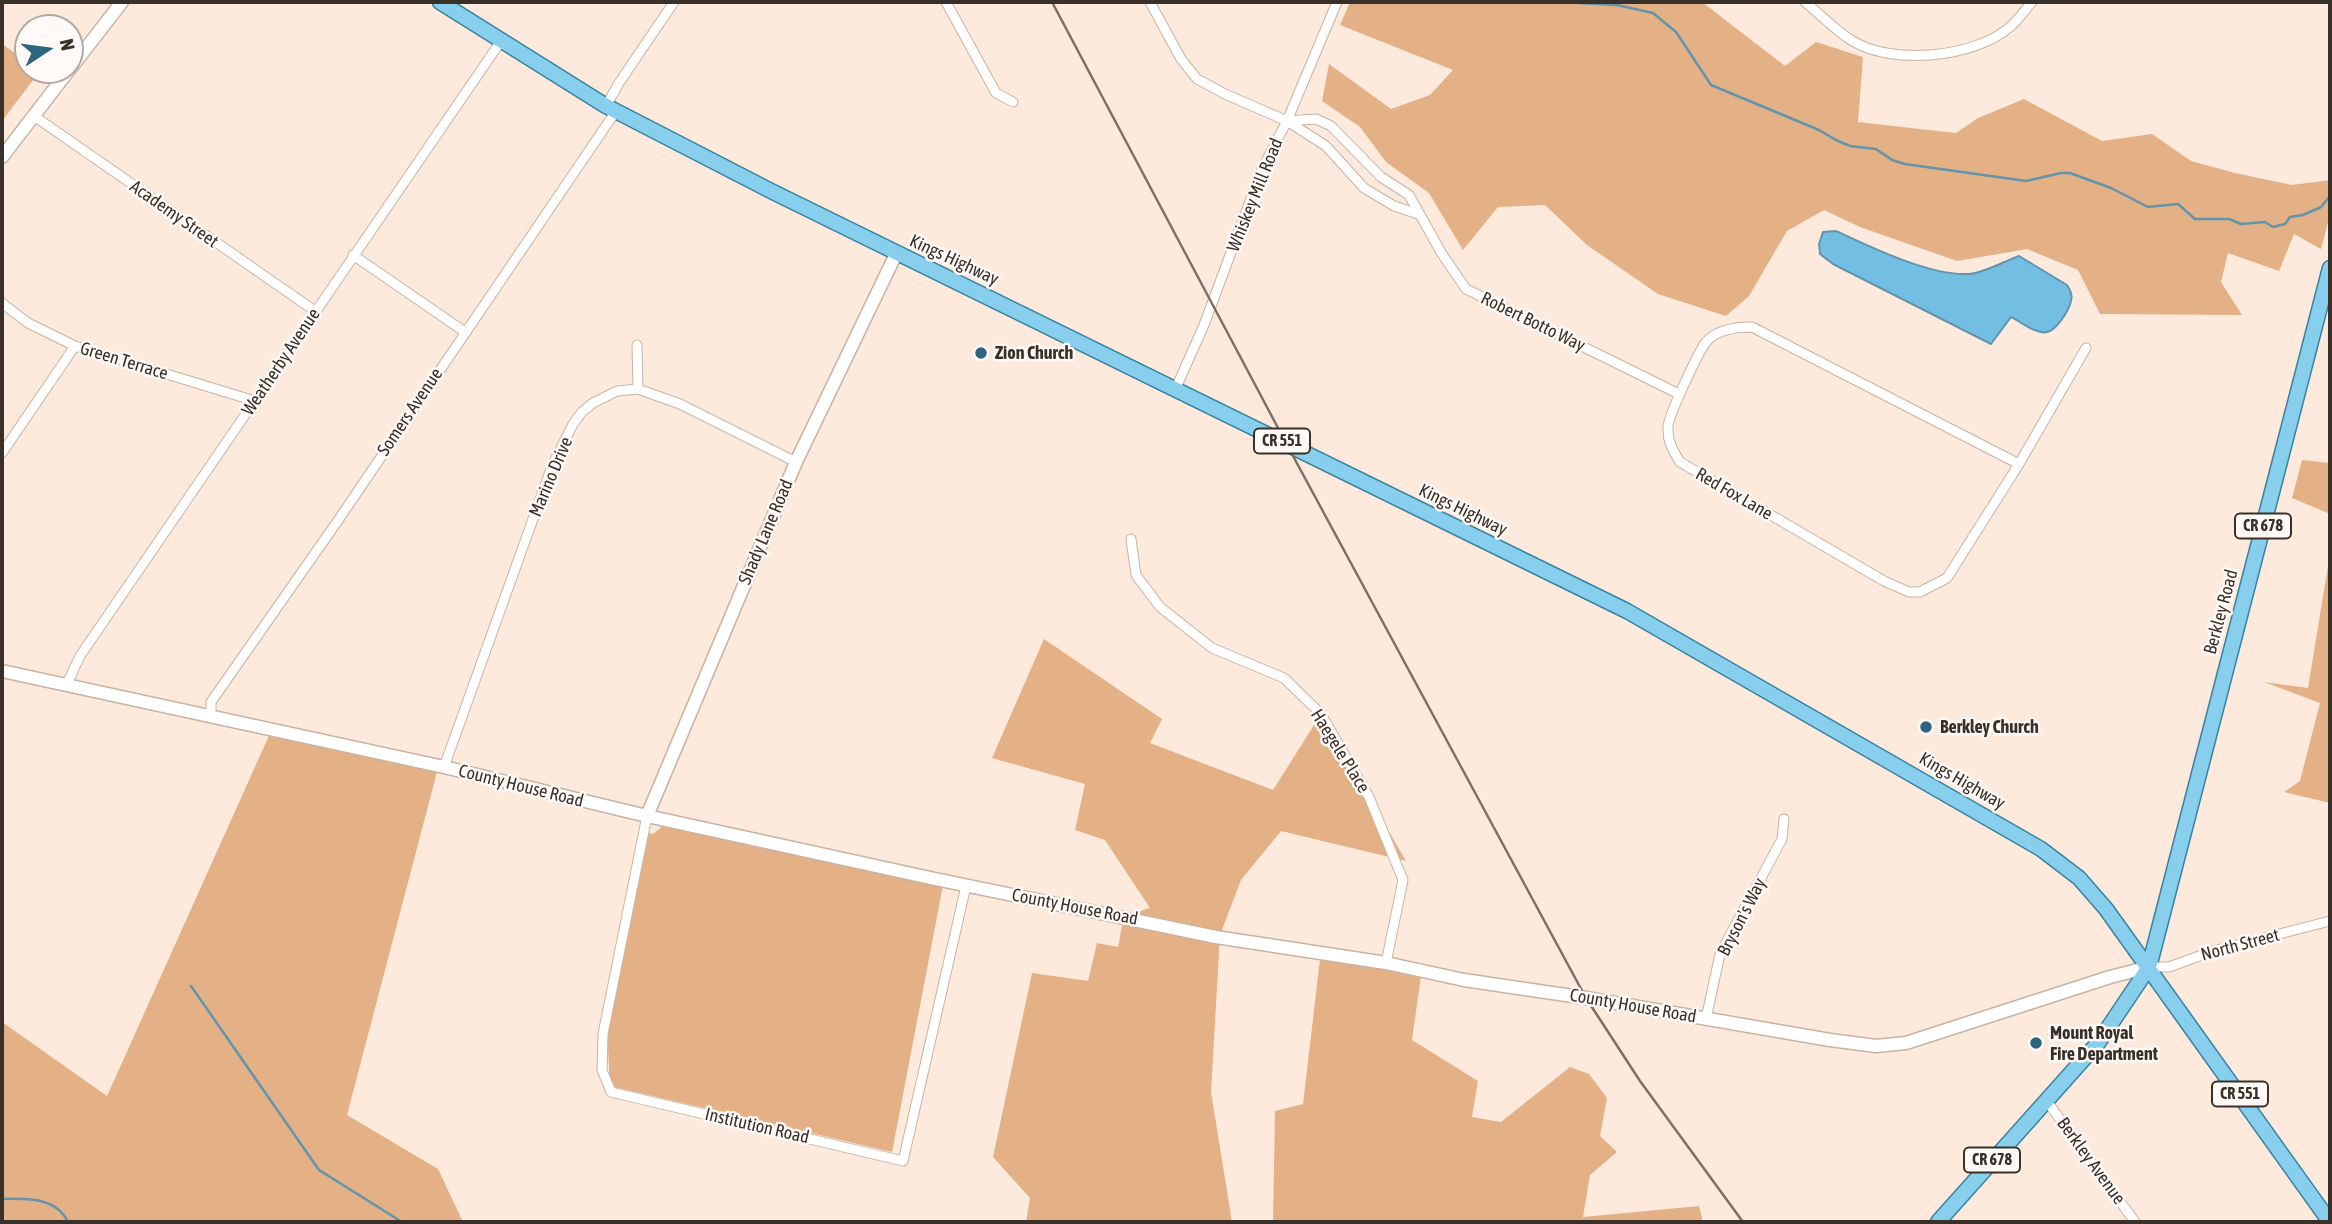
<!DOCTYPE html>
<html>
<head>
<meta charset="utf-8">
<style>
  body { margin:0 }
  #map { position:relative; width:2332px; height:1224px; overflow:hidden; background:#fdeadc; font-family:"Asap Condensed",sans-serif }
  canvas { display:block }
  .frame { position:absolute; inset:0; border:4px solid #393029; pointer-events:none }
  .north { position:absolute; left:14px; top:14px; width:70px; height:70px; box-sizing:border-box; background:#fffaf7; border:2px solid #b0a9a5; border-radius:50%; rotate:77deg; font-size:19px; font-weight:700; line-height:28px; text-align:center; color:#393029 }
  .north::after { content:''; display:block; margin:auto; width:24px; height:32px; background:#2d657f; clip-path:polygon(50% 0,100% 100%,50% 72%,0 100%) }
</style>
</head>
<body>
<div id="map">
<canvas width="2332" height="1224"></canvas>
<div class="frame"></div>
<div class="north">N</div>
</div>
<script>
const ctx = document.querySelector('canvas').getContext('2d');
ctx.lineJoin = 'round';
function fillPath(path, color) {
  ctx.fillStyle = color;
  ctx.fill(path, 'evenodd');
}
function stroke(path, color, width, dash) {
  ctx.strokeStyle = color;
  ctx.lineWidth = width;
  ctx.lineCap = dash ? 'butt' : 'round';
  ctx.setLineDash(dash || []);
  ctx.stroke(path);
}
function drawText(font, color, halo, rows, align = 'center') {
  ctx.font = font + ' "Asap Condensed",sans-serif';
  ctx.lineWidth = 5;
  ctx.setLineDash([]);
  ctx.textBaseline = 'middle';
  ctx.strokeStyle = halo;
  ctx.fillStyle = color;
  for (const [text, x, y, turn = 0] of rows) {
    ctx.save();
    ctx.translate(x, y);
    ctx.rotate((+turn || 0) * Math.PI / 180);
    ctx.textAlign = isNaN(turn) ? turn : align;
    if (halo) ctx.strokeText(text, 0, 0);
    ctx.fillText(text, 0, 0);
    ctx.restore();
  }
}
fillPath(new Path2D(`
  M1350,2H1702L1785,66L1816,42L1863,57L1858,122L1956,133L1978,118L2024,99L2102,141L2152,134L2191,161L2235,173L2292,185L2330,180V215L2321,249L2294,234L2279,271L2228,253L2221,282L2242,315L2100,314L2078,270L2027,249L1957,261L1860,227L1824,210L1787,231L1749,296L1726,316L1658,294L1587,245L1545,205L1498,207L1463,250L1429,193L1386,162L1360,127L1322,101L1329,64L1391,109L1430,95L1453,70L1340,25Z
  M2,44L28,62V70L40,71L2,121Z
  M2302,460L2330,463V514L2292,498Z
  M2330,554V803L2284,792L2300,781L2320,703L2264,682L2308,688Z
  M1044,639L1162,719L1150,743L1273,790L1321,714L1406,861L1281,831L1241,880L1220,935L1211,1092L1232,1222H1026L1030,1198L993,1157L1032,973L1088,981L1097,943L1118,947L1124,916L1150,908L1105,840L1075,830L1085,784L992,758Z
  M272,729L438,768L347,1115L438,1169L463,1222H2V1022L107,1096Z
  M668,822L944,880L892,1152L610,1086L607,1030L648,833L653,834Z
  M1321,951L1422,969L1412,1040L1478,1081L1472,1117L1501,1122L1570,1067L1589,1074L1607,1098L1600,1136L1617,1152L1590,1175L1583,1217L1699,1206L1703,1222H1273L1275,1111L1303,1104Z`), '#e4b086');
const water = new Path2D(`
  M1836,231C1870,247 1930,276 1968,274C1982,274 2005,261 2019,256L2067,285C2070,290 2073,295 2071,301C2069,310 2057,330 2047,332C2037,335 2020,321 2011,317L1991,344L1833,264L1820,254L1819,244L1823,232Z`);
fillPath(water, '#73bfe3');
stroke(water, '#6294ab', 2);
stroke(new Path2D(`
  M1560,2L1617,5L1653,13L1676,32L1711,85L1819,130L1836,140L1850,146L1876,149L1892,160L1905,164L2026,181L2061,173H2070L2111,188L2148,207L2178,204L2195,219H2229L2241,224L2265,222L2273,227L2285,224L2290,217L2303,215L2321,207L2330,196
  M191,986L319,1170L402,1222
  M2,1199C26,1198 56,1197 68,1222`), '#6294ab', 2.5);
const street = new Path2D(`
  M946,2L996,93L1013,102
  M1150,2L1181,59L1197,79L1225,94L1287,121L1326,146L1364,188L1394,206L1418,214
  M1805,2C1820,14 1835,30 1851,40C1891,66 1976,58 2011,26C2019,19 2025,10 2032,2
  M606,106L619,83L674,2
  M34,116L315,311
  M1287,121L1316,119L1331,126L1381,177L1409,195L1442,254L1466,289L1679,394
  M353,255L465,332
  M2,303L28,323L75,346L255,401
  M1752,327L2019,464L1947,578L1920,592H1909L1884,581L1680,462C1673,451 1667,441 1668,427C1668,416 1699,351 1706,342C1717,329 1737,327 1752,327Z
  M637,345L638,389
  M1175,390L1204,325L1262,169L1287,121L1337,2
  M2,453L75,346
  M2019,464L2086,348
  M1131,539L1136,575L1160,607L1212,648L1284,678L1321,714L1369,797L1403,880L1386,963
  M66,686L80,656L501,41
  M211,715V702L339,519L616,111
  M444,767L552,466L573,424L582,412L593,403L617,391L638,389L680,404L796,462
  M647,816L603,1034L602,1070L611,1092L903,1161L966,886
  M2149,967H2169L2213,951L2330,921
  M1706,1019L1720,954L1782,839L1784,819
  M2046,1100L2135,1222`);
const secondary = new Path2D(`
  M70,69L122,2
  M2,157L69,70
  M2,671L444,767L647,816L935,879L1216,937L1386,963L1464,980L1586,998L1830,1040L1876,1046L1906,1043L2110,977L2149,967
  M647,816L796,462L896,254`);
const primary = new Path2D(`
  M440,2L606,106L773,192L1627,611L2041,849L2079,878L2106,909L2330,1222
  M1938,1222L2098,1043L2149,967L2330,268`);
stroke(street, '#c9b3a2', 11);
stroke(secondary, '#c9b3a2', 15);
stroke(primary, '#3883a0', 17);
stroke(street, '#fff', 9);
stroke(secondary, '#fff', 12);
stroke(primary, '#87cfec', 14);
stroke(new Path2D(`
  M1052,2L1286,443L1586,998L1640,1081L1743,1222`), '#7c7067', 2.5);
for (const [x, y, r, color] of [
  [981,353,7,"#2d657f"],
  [1926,727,7,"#2d657f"],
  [2036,1043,7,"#2d657f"]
]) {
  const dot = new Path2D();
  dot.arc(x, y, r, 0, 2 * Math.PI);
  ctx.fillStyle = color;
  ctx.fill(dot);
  stroke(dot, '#fffaf7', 2.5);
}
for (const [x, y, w] of [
  [1282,441,56],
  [2263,526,56],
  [2240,1094,56],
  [1992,1160,56]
]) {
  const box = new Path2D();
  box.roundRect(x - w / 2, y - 12.5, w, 25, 5);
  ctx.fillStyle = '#fffaf7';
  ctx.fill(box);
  stroke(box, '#393029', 2);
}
drawText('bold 16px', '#393029', null, [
  ["CR 551",1282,441],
  ["CR 678",2263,526],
  ["CR 551",2240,1094],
  ["CR 678",1992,1160]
]);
drawText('18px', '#393029', '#fffaf7', [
  ["Whiskey Mill Road",1255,195,-68],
  ["Academy Street",174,214,35],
  ["Kings Highway",954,260,25],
  ["Robert Botto Way",1533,322,26],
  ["Green Terrace",124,361,17],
  ["Weatherby Avenue",281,362,-56],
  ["Somers Avenue",410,412,-56],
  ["Marino Drive",551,477,-67],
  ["Red Fox Lane",1734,494,30],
  ["Kings Highway",1463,510,26],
  ["Shady Lane Road",766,532,-67],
  ["Berkley Road",2221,612,-75],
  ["Haegele Place",1340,751,58],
  ["Kings Highway",1962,781,30],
  ["County House Road",521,786,14],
  ["County House Road",1075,907,11],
  ["Bryson's Way",1742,917,-63],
  ["North Street",2240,945,-15],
  ["County House Road",1633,1006,10],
  ["Institution Road",757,1126,13],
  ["Berkley Avenue",2091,1161,54]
]);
drawText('bold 18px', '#393029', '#fffaf7', [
  ["Zion Church",995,353],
  ["Berkley Church",1940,727],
  ["Mount Royal",2050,1033],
  ["Fire Department",2050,1054]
], 'left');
</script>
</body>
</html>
